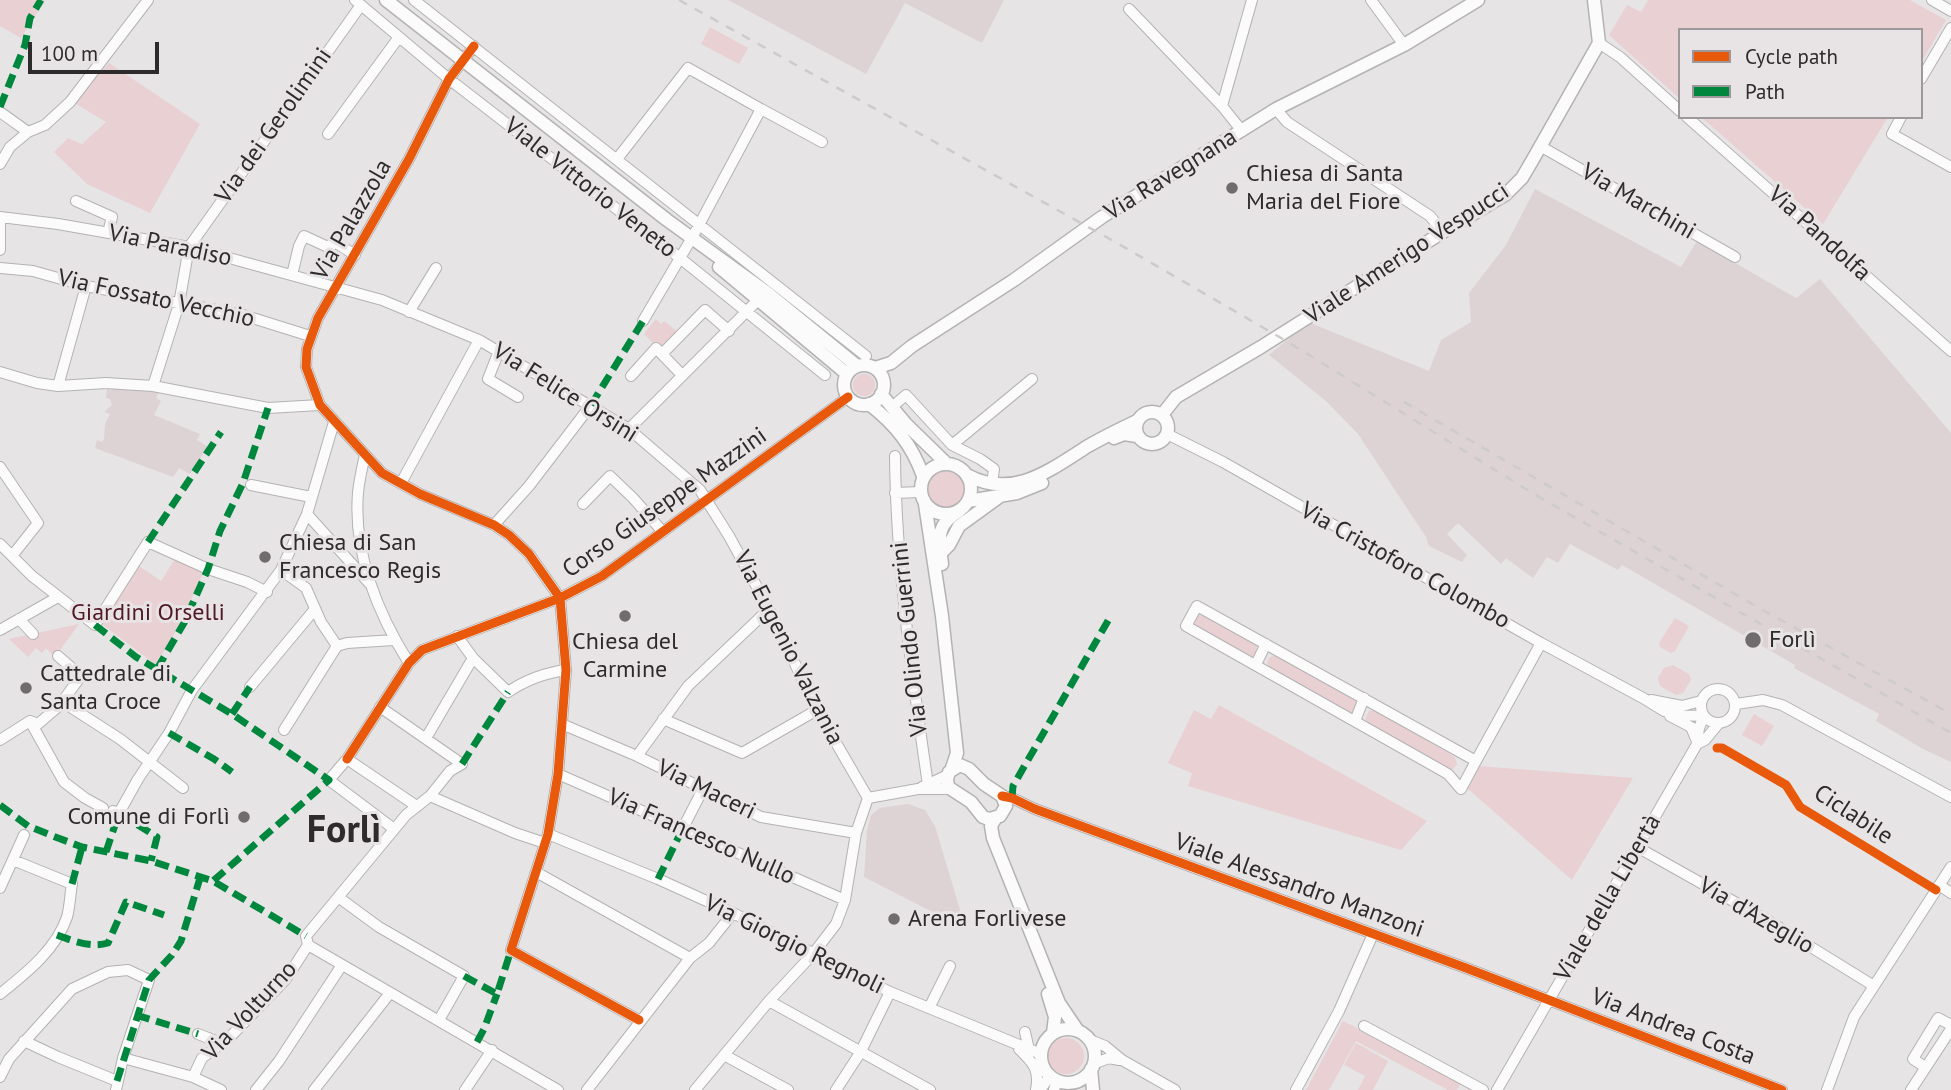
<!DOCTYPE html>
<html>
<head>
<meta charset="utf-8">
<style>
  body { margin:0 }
  #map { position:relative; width:1951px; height:1090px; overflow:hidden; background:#e7e4e5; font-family:"PT Sans",sans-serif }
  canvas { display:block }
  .legend { position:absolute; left:1678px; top:28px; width:245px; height:91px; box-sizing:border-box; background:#e8e3e4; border:2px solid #9d999a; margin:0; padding:9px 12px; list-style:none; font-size:21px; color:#2d2b2b }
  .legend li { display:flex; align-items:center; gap:14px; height:35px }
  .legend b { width:35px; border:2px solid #9d999a }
  .scale { position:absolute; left:28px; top:42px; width:131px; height:32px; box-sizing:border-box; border:4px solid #2d2b2b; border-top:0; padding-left:9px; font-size:21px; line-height:24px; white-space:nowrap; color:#2d2b2b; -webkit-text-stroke:5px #e8e3e4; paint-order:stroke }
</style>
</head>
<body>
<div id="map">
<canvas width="1951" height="1090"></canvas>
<ul class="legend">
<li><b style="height:9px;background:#e8590c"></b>Cycle path</li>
<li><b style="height:9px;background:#00873e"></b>Path</li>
</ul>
<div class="scale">100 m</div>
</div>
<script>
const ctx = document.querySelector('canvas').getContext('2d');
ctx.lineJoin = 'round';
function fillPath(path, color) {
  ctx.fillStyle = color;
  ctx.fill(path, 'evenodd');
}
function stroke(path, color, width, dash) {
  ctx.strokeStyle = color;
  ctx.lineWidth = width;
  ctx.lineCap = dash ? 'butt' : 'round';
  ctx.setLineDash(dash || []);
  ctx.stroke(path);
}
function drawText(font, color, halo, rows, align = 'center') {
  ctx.font = font + ' "PT Sans",sans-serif';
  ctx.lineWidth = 6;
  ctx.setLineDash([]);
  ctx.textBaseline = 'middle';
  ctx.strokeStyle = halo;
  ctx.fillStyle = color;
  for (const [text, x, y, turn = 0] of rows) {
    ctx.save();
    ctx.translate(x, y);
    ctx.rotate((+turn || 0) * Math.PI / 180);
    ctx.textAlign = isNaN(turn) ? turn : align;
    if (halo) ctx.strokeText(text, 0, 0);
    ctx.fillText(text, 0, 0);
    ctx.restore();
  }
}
fillPath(new Path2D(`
  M728,0H1004L982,43L905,3L866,74Z
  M1535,189L1681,267L1697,241L1796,298L1820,279L1951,433V762L1923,749L1876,721L1879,714L1794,668L1795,665L1622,565L1618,570L1570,544L1558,563L1547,557L1533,578L1506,558L1501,564L1458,523L1447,534L1467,555L1462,562L1429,546L1426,537L1358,434L1326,401L1269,355L1308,322L1429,371L1441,340L1471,322L1469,293L1506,245Z
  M112,386L159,391L156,398L161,401L154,415L200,434L197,440L208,447L190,474L179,468L173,477L95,448L97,440L102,442L104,439L105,424L110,414L104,412L112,405L110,399L106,398L107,389L111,390Z
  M908,804L925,810L935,826L961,913L950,921L864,877L867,831L871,815L880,808Z`), '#ddd3d5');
fillPath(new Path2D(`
  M0,0H45L21,38L0,26Z
  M1648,0H1910L1946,20L1921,63V30H1680V99L1609,35L1627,5L1641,12Z
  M710,27L748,48L739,64L701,44Z
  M109,63L200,124L150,213L87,184L54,152L68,138L82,144L106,122L76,104L80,94Z
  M1701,117H1888L1823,224Z
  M656,319L661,324L664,321L678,332L661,351L644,334Z
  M853 385a11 11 0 1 1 22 0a11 11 0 1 1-22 0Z
  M928 489a18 18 0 1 1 36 0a18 18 0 1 1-36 0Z
  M175,559L204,571L181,622L156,665L102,624L139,566L161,581Z
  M1197,615L1203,616L1257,646L1255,656L1250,657L1194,625Z
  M1675,618L1689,626L1675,651L1671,653L1660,647L1659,643Z
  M79,624L55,657L46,648L42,653L36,648L28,657L9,639Z
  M1276,655L1357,701L1355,712L1349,713L1270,670L1267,662L1270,657Z
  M1673,665L1689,674L1691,680L1683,693L1676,695L1660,686L1658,678L1664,668Z
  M1219,705L1427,821L1401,850L1188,786L1192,773L1168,763L1194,710L1211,719Z
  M1375,710L1455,757L1457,764L1453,769H1447L1369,724L1365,719L1369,711Z
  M1754,714L1774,726L1762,746L1742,735Z
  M1478,766L1633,778L1572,880L1467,788Z
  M1343,1021L1461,1083L1457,1090H1448L1356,1041L1329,1090H1306Z
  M1048 1056a18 18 0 1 1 36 0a18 18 0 1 1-36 0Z
  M1356,1043L1388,1061L1373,1090H1358L1365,1076L1344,1065Z`), '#e8d0d3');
const minor = new Path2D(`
  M355,0L449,79L680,258L825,375
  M414,0L866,356
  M1371,0L1404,45
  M1932,0L1951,11
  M1129,9L1222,106L1242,131
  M1599,43L1620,57L1680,111
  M474,46L449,79L409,159L318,318L307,349L306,367L320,405L382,473L420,494L494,525L509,535L529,554L560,598L566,670L558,774L548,834L511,950L639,1020
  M1921,79L1951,28
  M1222,106L1252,0
  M1276,109L1287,122L1430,216L1443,232
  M0,112L28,132
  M1687,117L1951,351
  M1901,117L1892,134L1951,167
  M328,134L399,37
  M1540,146L1735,257
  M617,159L688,68L761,109
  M0,164L10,147L28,132L45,125L70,102L148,0
  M76,201L112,217L108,233
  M0,217L58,224L189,247L382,300L479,340L629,429L700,490L729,536L769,609L817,710L868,798
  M692,238L761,109L822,142
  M0,250V217
  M0,268L33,271L86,286L243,315L310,336
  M292,275L299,246L304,236L330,248L333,241L355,255
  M409,312L436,268
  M643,321L690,241
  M499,351L488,379L518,397
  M662,354L705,310L729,331
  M0,372L37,383L58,386L106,383L153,386L268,408L320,405
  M631,376L656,348L682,375
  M58,386L86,286
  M153,386L179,304L189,247L361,5
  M892,407L906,395L952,445L980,459L994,469L992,484
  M629,429L757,301
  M1167,434L1223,462L1541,643L1643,698L1664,711L1678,715L1704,716
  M952,445L1032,379
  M365,455C362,468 359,481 358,493C353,553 378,614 409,663
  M895,456C896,566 912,675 928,785
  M0,467L38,523L12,556
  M401,483L479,340
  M251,485L311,497
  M895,493L920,492
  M583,504L610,476L633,498L663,532
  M307,514L369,583
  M494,525L529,486L591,405
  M0,544L32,576L95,625L148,542L208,569L247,582L267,592
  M281,570L306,588L321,622L337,646
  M1197,606L1476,761L1461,789L1448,774L1186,626Z
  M19,619L33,634
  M0,630L58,597
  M457,636L473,658L508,692C527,679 544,673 566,670
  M1256,664L1266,644
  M250,687L315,609
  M1701 706a17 17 0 1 1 34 0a17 17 0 1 1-34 0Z
  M1651,700L1682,706L1701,701
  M61,701L120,739L183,788
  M1736,704L1763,700L1782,705L1951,797
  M380,707L462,764L450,771L430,796L406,815L306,936L308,945L558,1090
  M1670,716L1691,727L1696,739
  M663,719L742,753L817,710
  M30,721L64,782L85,798L103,808
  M1355,721L1364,698
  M564,725L637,756L761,817L856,833
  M284,730L337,646L347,643L394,640
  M426,738L473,658
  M0,740L30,721L38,724L59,706L81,676L58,656
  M1697,744L1705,740L1719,723
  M637,756L688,686L769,609
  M347,759L409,663L422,650L560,598L602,576L848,397
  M1476,761L1541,643
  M558,774L845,900
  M922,787L948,775
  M430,796L515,833L545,843
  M1002,796L1012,798L1035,809L1466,968L1782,1090
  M868,798L918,789H951
  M113,811L119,813L138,779L169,733L192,690L281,570L307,514L334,422
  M394,829L329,780L347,759L415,805
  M682,830L703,789
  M548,834L658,879L733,913L890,992L1041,1054
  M1637,847L1772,923L1874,986
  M536,872L690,958
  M1939,885L1951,893
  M0,888L24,835
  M338,897L379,927L464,976L439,1020
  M0,994C26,973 56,950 67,917C70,906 70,895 72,884L13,860
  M769,1001L930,1090
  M929,1008L950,966
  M1364,1026L1483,1090
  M1025,1032L1029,1050
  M198,1034L221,1043
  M1090,1040L1105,1046L1122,1060L1175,1090
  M24,1041L58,1057L117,1081
  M1019,1049C1033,1063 1040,1069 1036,1090
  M724,1055L788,1090
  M123,1058L193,1077L221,1090
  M1093,1064L1109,1058L1119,1060
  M1925,1067L1913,1059L1938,1018L1951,1025
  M0,1077L9,1059L72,989L108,972L128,970L149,980L123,1058L116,1090
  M193,1077L202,1058L231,1036L286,979L308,945
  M256,1090L279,1061L342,965
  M314,1090L390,993
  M465,1090L492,1050
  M587,1090L690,958L709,943L733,913
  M695,1090L769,1001L813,954L836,924L845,900L856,833L868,798
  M836,1090L860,1053L890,992
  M1040,1090L1050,1076
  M1054,1090L1057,1080
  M1296,1090L1339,1011L1373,934
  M1497,1090L1697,744L1699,728L1704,716
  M1827,1090L1854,1017L1951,867
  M1911,1090L1951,1029`);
const major = new Path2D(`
  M386,0L667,220L765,291L857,366
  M719,267L847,374
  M844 385a20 20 0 1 1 40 0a20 20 0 1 1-40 0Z
  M875,368L891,363L912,346L1014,280L1102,217L1276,109L1404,45L1478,0
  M881,394L906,424L946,463
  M869,404C895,424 912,445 923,476
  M1136 428a16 16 0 1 1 32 0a16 16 0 1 1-32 0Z
  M1162,415L1176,397L1261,347L1443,232L1506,194L1522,178L1532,161L1599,43L1594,0
  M1114,438L1124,434L1137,436
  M921 489a25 25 0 1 1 50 0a25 25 0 1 1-50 0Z
  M967,475C1013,500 1050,470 1088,446C1104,437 1120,429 1137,421
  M968,501L1017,493L1042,483
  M925,504L942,616L957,753L952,768
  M941,553L949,545L959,526L999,497
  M942,564C939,539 935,525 959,511
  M960,765L969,769L984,784L1002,796L1006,806L1000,816L989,819L983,817L971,802L948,787L947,779L949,772Z
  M995,819L991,826L993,838L1059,1003L1078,1031
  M1048,994L1055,1017L1053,1033
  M1041 1056a27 27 0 1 1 54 0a27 27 0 1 1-54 0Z
  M1091,1069L1093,1090`);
stroke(minor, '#b4b2b2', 12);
stroke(major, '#b4b2b2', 15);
stroke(minor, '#fbfbfb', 10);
stroke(major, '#fbfbfb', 12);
stroke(new Path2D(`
  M679,0L1117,243L1288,342L1534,494L1951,733
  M1404,402L1759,608L1951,714`), '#cdcbcc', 2.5, [9, 9]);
stroke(new Path2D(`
  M0,107L25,45L30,18L41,0
  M591,405L643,321
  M148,542L221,432
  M95,625L136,657L232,714L329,780L213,881
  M157,669L184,623L208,569L220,531L243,483L268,408
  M232,714L250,687
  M169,733L214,759L232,772
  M462,764L508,692
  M1012,798L1013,786L1109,619
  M0,805L28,826L58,838L82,847L151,861L213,881L306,936
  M106,852L119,813L157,837L151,861
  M658,879L682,830
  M72,884L82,847
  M57,935C73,941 91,948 108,943L126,902L164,915
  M464,976L497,994L511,950
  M136,1015L198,1034
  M477,1042L484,1029L497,994
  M117,1081L149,980L172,955L181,941L200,878`), '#00873e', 7, [14, 7]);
stroke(new Path2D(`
  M474,46L449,79L409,159L318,318L307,349L306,367L320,405L382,473L420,494L494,525L509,535L529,554L560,598L566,670L558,774L548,834L511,950L639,1020
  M1717,748H1722L1786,785L1800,807L1936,890
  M347,759L409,663L422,650L560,598L602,576L848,397
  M1002,796L1012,798L1035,809L1466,968L1782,1090`), '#e8590c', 9);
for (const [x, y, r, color] of [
  [1232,188,7,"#6e6c6c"],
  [265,557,7,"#6e6c6c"],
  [625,616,7,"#6e6c6c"],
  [1753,640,9,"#6e6c6c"],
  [26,688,7,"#6e6c6c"],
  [244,817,7,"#6e6c6c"],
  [894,919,7,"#6e6c6c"]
]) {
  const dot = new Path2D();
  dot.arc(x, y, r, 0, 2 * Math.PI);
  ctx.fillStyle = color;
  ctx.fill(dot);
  stroke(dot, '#e8e3e4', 2.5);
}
drawText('24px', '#2d2b2b', '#e8e3e4', [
  ["Via dei Gerolimini",274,126,-55],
  ["Via Ravegnana",1171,175,-32],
  ["Viale Vittorio Veneto",590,188,38],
  ["Via Marchini",1638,202,30],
  ["Via Palazzola",352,220,-60],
  ["Via Pandolfa",1819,234,42],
  ["Via Paradiso",170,246,12],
  ["Viale Amerigo Vespucci",1407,254,-33],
  ["Via Fossato Vecchio",156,299,12],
  ["Via Felice Orsini",565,393,32],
  ["Corso Giuseppe Mazzini",665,503,-35],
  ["Via Cristoforo Colombo",1405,566,29],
  ["Via Olindo Guerrini",910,639,-96],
  ["Via Eugenio Valzania",788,648,63],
  ["Via Maceri",706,790,26],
  ["Ciclabile",1853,815,33],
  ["Via Francesco Nullo",701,837,24],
  ["Viale Alessandro Manzoni",1299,886,20],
  ["Viale della Libertà",1608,898,-60],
  ["Via d'Azeglio",1756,916,30],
  ["Via Giorgio Regnoli",794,945,26],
  ["Via Volturno",250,1011,-47],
  ["Via Andrea Costa",1673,1027,21]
]);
drawText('24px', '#2d2b2b', '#e8e3e4', [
  ["Chiesa di Santa",1246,174],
  ["Maria del Fiore",1246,202],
  ["Chiesa di San",279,543],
  ["Francesco Regis",279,571],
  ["Forlì",1769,640],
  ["Chiesa del",625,642,"center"],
  ["Carmine",625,670,"center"],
  ["Cattedrale di",40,674],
  ["Santa Croce",40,702],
  ["Comune di Forlì",230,817,"right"],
  ["Arena Forlivese",908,919]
], 'left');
drawText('24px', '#501926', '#e8e3e4', [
  ["Giardini Orselli",148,613]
]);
drawText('bold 38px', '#2d2b2b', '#e8e3e4', [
  ["Forlì",344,831]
]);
</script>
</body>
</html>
